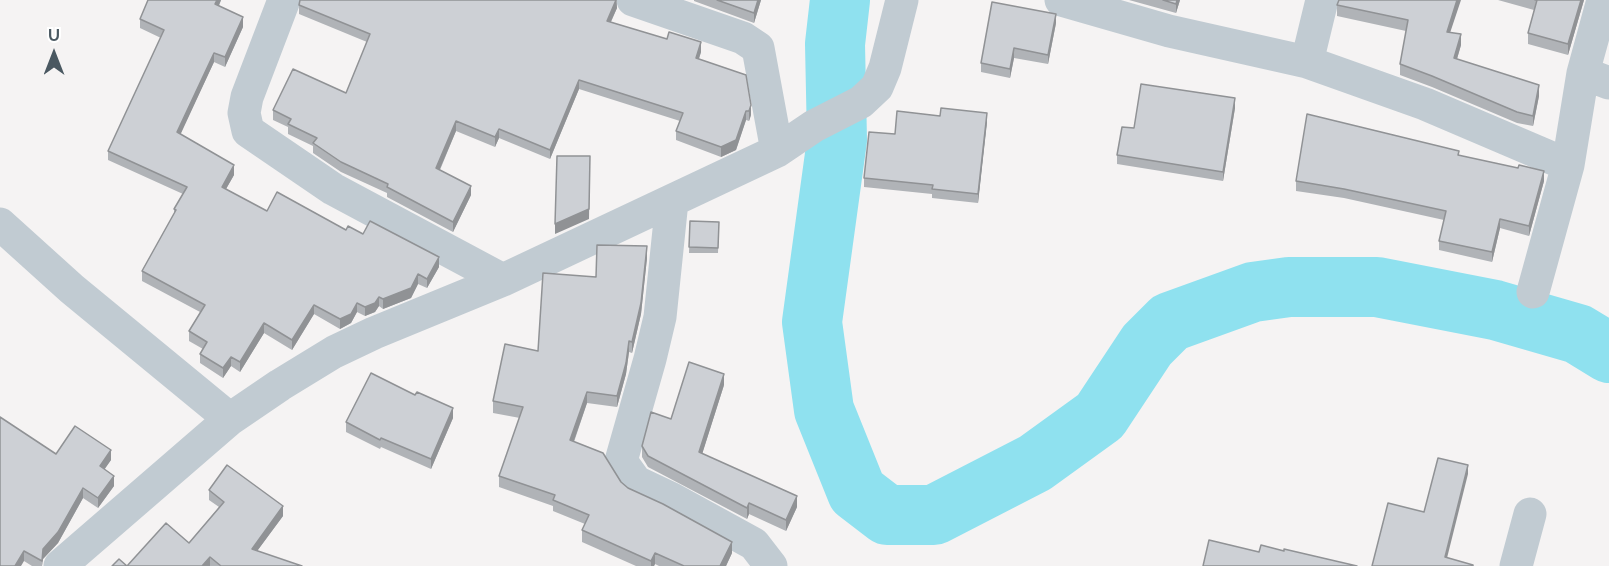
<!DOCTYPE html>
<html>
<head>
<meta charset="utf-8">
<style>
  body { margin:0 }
  #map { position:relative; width:1609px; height:566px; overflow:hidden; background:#f5f3f3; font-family:Raleway,sans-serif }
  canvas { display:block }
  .north { position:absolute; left:24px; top:24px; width:60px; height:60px; -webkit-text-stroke:4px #fff; paint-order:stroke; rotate:0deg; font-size:16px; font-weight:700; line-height:24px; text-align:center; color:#4a5861 }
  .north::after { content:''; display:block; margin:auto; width:21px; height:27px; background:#4a5861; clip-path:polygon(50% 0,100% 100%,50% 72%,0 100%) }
</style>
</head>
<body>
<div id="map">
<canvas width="1609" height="566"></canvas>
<div class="north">U</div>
</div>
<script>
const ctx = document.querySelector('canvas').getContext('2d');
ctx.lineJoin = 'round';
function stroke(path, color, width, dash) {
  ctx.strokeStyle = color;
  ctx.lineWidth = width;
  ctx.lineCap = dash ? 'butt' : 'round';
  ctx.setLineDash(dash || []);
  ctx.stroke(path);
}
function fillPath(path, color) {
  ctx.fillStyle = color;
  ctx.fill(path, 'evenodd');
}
stroke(new Path2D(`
  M840,0L835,44L837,140L812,322L824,410L857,492L887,515H934L1035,463L1100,416L1147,345L1170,322L1253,292L1289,287H1377L1495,310L1578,334L1609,353`), '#8fe1ef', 60);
stroke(new Path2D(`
  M284,0L247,97L244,113L248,131L333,189L503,280
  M633,0L743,38L758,48L777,151
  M1061,0L1169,31L1307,62L1425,104L1568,165
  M1307,62L1322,0
  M1583,73L1609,83
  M672,201L660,317L650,359L621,461L636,482L672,499L754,544L771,566
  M0,224L72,289L230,419
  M1533,292L1568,165L1583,73L1603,0
  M60,566L230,419L280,385L334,352L374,333L503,280L777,151L814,126L861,102L877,87L885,68L902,0
  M1516,566L1530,514`), '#c1cbd2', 33);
fillPath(new Path2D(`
  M148,0H221L219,6L243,27L225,67L214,62L180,134L234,175L226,189L267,211L363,234L439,267L427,288L418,284L411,298L383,309L379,306L375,312L365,316L357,312L351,323L340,329L314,314L292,350L264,333L240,372L231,366L223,378L200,363V354L203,349L189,341V331L200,312L142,281V271L174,214V209L183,194L108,160V151L161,38L140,28V19Z
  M617,0V8L611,22L701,52L699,59L746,75L751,115L749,121L746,120L736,150L721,157L676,140V131L680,121L579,89L550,159L499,138L495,147L456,131L440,170L471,195L453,232L387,197V193L341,172L313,153V146L288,134V127L273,120V110L346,93L367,42L299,14V5Z
  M694,0H761L754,23L694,1Z
  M1129,0H1180L1176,13Z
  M1339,0L1450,32L1461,45L1457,59L1539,96L1533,126L1517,123L1432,87L1400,75V64L1406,31L1337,16V5Z
  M1498,0H1584L1568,55L1528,44V33L1534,10Z
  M1056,23L1048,64L1014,58L1010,78L981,72V63Z
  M1235,108L1223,181L1117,164V155L1134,128Z
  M987,122L978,203L932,198V194L864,187V178L895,134Z
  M1459,155L1544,181L1529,236L1500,228L1492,262L1439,250V241L1444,220L1344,198L1296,191V181Z
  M690,221L719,222L718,253H689Z
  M647,258L641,314L632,353L629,352L626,374L617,407L587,403L574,442L628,488L732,553L726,566H659L655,564L654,566H636L582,542V530L585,524L553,511V506L499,487V476L520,418L493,413V401L538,351L596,277Z
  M724,385L702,454L797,507L786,531L749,514L747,519L648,467L642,457V446Z
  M0,417L56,454L111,460L104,469L114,486L98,508L83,498L58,543L43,559L42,566H32L24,561Z
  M453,418L431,469L381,447L380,449L346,432V422Z
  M209,490L283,516L257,551L302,566H127L189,543L219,507L209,500Z`), '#b0b3b7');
fillPath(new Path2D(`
  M217,0H221L215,14V4Z
  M616,0L617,8L607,30V21Z
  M758,0H761L754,23V13Z
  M1177,0H1180L1176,13V4Z
  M1457,0H1461L1447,42V32Z
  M1581,0H1584L1568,55V44Z
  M1056,14V23L1048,64V55Z
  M243,17V27L225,67V57Z
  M1461,34V45L1454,69V58Z
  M701,42V52L696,67V58Z
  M1014,48V58L1010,78V69Z
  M214,53V62L177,142V132Z
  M579,80V89L550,159V150Z
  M1539,85V96L1533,126V116Z
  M1235,98V108L1223,181V172Z
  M751,105V115L749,121V111Z
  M746,111V120L736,150L721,157V147Z
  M987,113V122L978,203V194Z
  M456,121V131L436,178V168Z
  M499,129V138L495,147V137Z
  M590,156L589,219L555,234V224Z
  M234,165V175L222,196V187Z
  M1544,171V181L1529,236V226Z
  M471,186V195L453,232V222Z
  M1500,219V228L1492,262V252Z
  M647,246V258L641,314L632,353V342Z
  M439,257V267L427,288V279Z
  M418,274V284L411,298L383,309V299Z
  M379,297V306L375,312L365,316V307Z
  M357,303V312L351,323L340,329V319Z
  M314,305V314L292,350V340Z
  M264,323V333L240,372V362Z
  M629,341V352L626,374L617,407V396Z
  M231,357V366L223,378V368Z
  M724,374V385L699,464V452Z
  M587,392V403L570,452V440Z
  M453,408V418L431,469V459Z
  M111,450V460L100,476V466Z
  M1468,465V474L1445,566V557Z
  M114,476V486L98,508V498Z
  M83,488V498L58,543L43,559L42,566L43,549Z
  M797,496V507L786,531V520Z
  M749,503V514L747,519V508Z
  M283,506V516L252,558V549Z
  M732,542V553L726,566H720Z
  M24,551V561L21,566H15Z
  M655,553V564L654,566H651V561Z
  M210,557V566H202Z`), '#909295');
const building = new Path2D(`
  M148,0H217L215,4L243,17L225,57L214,53L177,132L234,165L222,187L267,211L277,192L346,230L348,226L363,234L370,221L439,257L427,279L418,274L411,288L383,299L379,297L375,303L365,307L357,303L351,314L340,319L314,305L292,340L264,323L240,362L231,357L223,368L200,354L207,342L189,331L205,305L142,271L176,210L174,209L187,187L108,151L164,30L140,19Z
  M300,0H616L607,21L667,39L669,32L701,42L696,58L746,75L751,105L749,111H746L736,140L721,147L676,131L683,113L579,80L550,150L499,129L495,137L456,121L436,168L471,186L453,222L387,187L388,184L341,162L313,143L317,138L288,124L291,119L273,110L293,69L346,93L370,34L299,5Z
  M717,0H758L754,13Z
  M1163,0H1177L1176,4Z
  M1339,0H1457L1447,32L1461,34L1454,58L1539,85L1533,116L1517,112L1432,76L1400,64L1408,20L1337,5Z
  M1535,0H1581L1568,44L1528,33L1537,0Z
  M992,2L1056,14L1048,55L1014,48L1010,69L981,63Z
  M1141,84L1235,98L1223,172L1117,155L1122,127L1134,128Z
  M941,108L987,113L978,194L932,189L933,185L864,178L869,132L895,134L897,111L940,116Z
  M1307,114L1459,151L1458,155L1518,168L1519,165L1544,171L1529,226L1500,219L1492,252L1439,241L1446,211L1344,189L1296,181Z
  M557,156H590L589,209L555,224Z
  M690,221L719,222L718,248L689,247Z
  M597,245L647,246L641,303L632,342L629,341L626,363L617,396L587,392L570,440L603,453L621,482L628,488L663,504L732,542L720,566H684L655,553L651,561L582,530L589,515L553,500L555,495L499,476L523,407L493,401L505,344L538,351L543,273L596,277Z
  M689,362L724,374L699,452L797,496L786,520L749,503L747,508L648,456L642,446L651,412L671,419Z
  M371,373L415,395L417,392L453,408L431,459L381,438L380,440L346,422Z
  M0,417L56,454L75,426L111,450L100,466L114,476L98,498L83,488L58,532L43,549L42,561L24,551L15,566H0Z
  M1438,458L1468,465L1445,557L1473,565V566H1372L1388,503L1424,512Z
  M227,465L283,506L252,549L302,566H221L210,557L202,566H127L166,523L189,543L224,502L209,490Z
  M1209,540L1259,552L1261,545L1284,551V549L1357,566H1203Z
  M119,559L127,566H112Z`);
fillPath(building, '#cdd0d5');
stroke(building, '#909295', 1.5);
</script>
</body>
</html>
